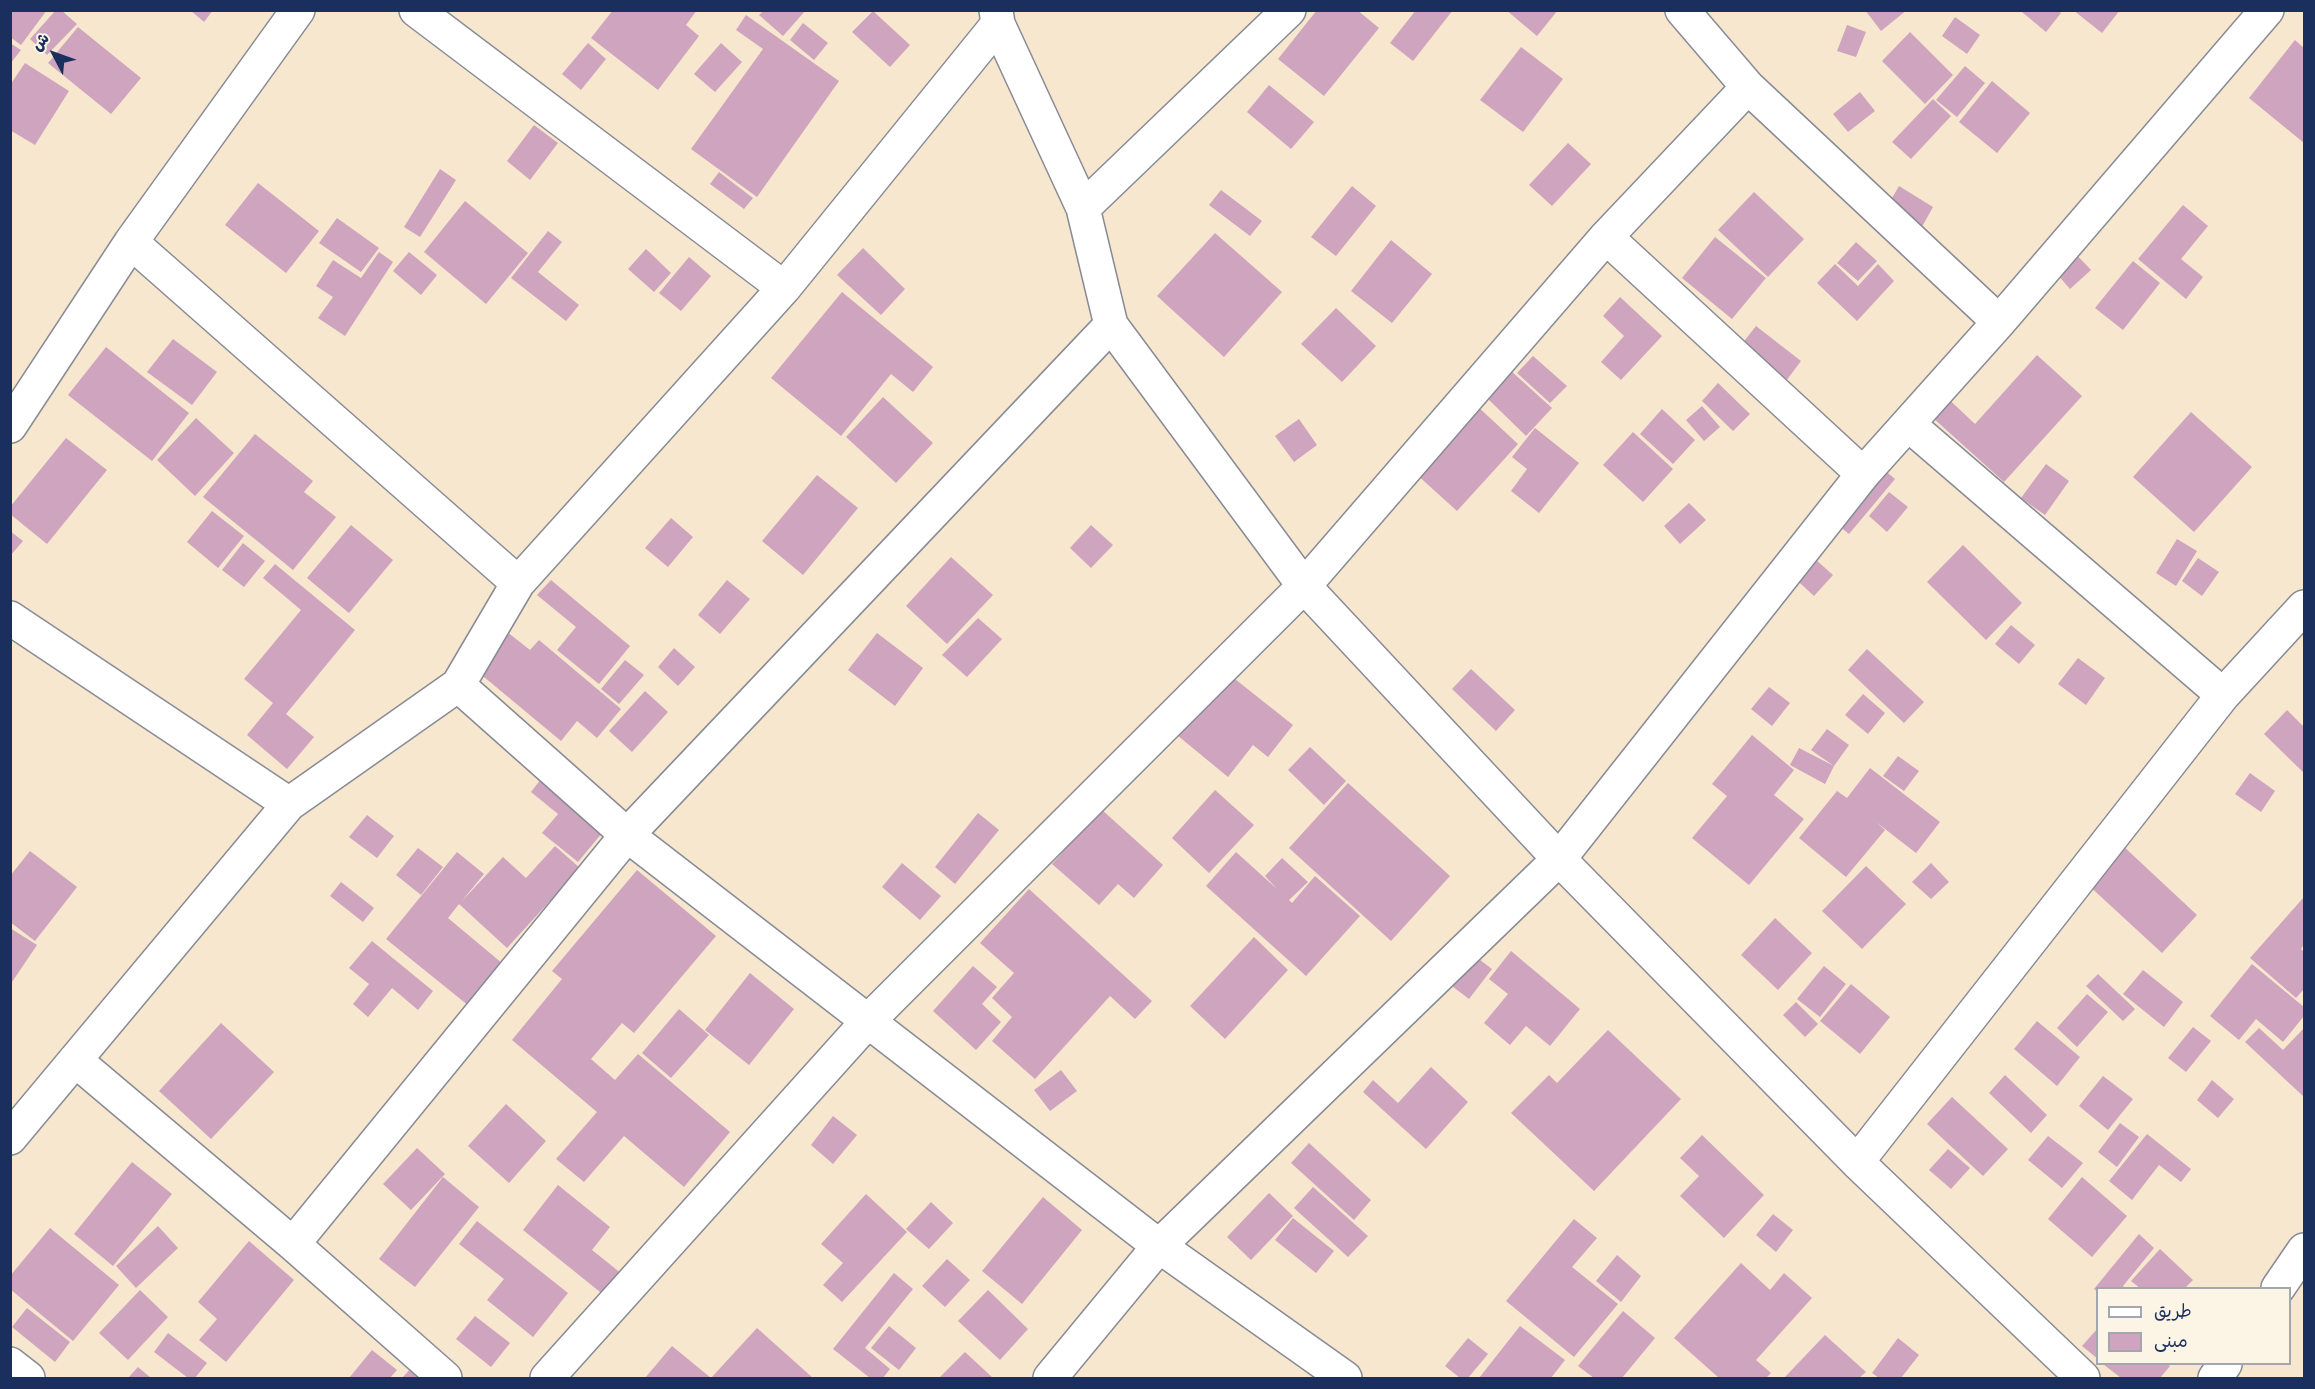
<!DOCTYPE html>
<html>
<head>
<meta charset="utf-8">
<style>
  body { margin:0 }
  #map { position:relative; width:2315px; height:1389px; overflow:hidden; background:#f6e7ce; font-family:"Shantell Sans","Playpen Sans Arabic",sans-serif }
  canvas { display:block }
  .frame { position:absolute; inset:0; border:12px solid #1b2f5e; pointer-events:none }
  .legend { position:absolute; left:2096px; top:1287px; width:195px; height:78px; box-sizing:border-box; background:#fcf5e5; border:2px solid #a2a6af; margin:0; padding:8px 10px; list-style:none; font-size:18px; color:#1b2f5e }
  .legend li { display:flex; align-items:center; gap:12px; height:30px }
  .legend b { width:30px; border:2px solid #a2a6af }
  .north { position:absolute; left:24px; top:24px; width:60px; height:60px; -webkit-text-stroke:4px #fcf5e5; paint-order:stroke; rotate:311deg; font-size:16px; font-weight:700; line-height:24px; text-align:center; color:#1b2f5e }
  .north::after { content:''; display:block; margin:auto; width:21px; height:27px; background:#1b2f5e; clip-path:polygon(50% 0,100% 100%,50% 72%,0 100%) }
</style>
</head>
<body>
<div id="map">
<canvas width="2315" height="1389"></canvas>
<div class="frame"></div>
<ul class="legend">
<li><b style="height:8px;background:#fff"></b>طريق</li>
<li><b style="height:16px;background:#cfa4bf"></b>مبنى</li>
</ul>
<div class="north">ش</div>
</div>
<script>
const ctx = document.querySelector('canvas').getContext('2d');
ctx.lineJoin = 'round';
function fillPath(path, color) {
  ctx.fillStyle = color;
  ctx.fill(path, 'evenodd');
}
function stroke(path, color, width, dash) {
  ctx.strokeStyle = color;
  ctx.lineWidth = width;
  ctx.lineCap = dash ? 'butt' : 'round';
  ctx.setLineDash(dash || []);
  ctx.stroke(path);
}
fillPath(new Path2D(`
  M10,10H47L21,45L10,37Z
  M56,10H61L77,24L47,55L30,39Z
  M190,10H213L204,22Z
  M613,10H697L686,25L699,36L658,90L591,38Z
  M764,10H806L783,36L759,15Z
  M1317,10H1357L1379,28L1324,96L1278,59Z
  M1416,10H1453L1413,61L1390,43Z
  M1506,10H1558L1537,36Z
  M1865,10H1907L1881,31Z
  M2023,10H2058L2061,13L2046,32L2022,12Z
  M2073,10H2120L2102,33Z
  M873,11L910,45L890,67L852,32Z
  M746,15L839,81L757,197L691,149L763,49L736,30Z
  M1955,17L1980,35L1967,54L1942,36Z
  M803,23L828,43L814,60L790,40Z
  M1847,25L1866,32L1856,57L1837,51Z
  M78,27L141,78L111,114L48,63Z
  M1910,32L1953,75L1925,104L1882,61Z
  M2295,40L2304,48V143L2249,98Z
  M10,43L21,50L10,64Z
  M588,43L606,59L581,90L562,74Z
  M721,43L742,62L715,92L694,74Z
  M1521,47L1563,79L1523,132L1480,100Z
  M25,63L69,91L35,145L10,130V85Z
  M1965,66L1985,83L1957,117L1936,100Z
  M1992,81L2030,113L1997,153L1959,122Z
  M1269,85L1314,122L1291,149L1247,112Z
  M1860,92L1875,111L1848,132L1833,114Z
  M1933,99L1951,116L1911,159L1892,142Z
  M534,125L558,143L530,180L507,161Z
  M1568,143L1591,164L1552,206L1529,185Z
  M440,169L456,180L420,237L404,227Z
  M719,172L753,198L744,209L710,184Z
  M258,183L319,231L286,273L225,225Z
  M1352,186L1376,206L1336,256L1311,237Z
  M1899,186L1933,207L1919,232L1884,212Z
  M1221,190L1262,221L1250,236L1209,205Z
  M1754,192L1804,239L1768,277L1718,230Z
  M465,201L528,253L486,304L424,252Z
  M2183,205L2208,226L2181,259L2203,277L2186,299L2138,259Z
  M337,218L379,248L361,272L319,243Z
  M548,231L562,242L538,272L579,305L566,321L511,278Z
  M1215,233L1282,292L1224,357L1157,296Z
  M1715,237L1766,278L1732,319L1682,278Z
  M1391,240L1432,274L1392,323L1351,291Z
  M1856,242L1877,261L1858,281L1837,263Z
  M863,248L905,289L881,315L837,275Z
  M2070,248L2091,270L2070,289L2050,266Z
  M646,249L671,273L654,292L628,269Z
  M379,252L393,262L345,336L318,318L333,297L316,286L333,260L361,278Z
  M409,252L437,275L421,295L393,271Z
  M689,257L711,276L681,311L659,293Z
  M2133,261L2160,283L2123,330L2095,308Z
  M1835,264L1858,286L1878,264L1894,281L1857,321L1817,283Z
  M842,292L933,367L913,392L891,374L841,436L771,378Z
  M1620,297L1662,336L1621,380L1601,362L1624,336L1603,316Z
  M1336,308L1376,346L1342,382L1301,344Z
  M1756,326L1801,361L1780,389L1734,354Z
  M173,339L217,372L192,405L147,372Z
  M106,347L189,413L152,461L68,395Z
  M2037,355L2082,396L2004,482L1922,408L1939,390L1975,424Z
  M1533,356L1567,386L1550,403L1517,373Z
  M1510,370L1552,408L1526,436L1486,397Z
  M1718,383L1750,414L1733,431L1702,401Z
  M883,397L933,443L896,483L846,437Z
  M1476,405L1518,444L1457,511L1415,473Z
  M1702,406L1720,427L1704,441L1686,420Z
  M1662,409L1695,440L1673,464L1640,434Z
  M2191,412L2252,467L2194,532L2133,477Z
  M196,418L234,453L195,496L157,460Z
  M1299,419L1317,445L1294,462L1275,436Z
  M1535,428L1579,463L1539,513L1511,491L1527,469L1512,457Z
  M1633,432L1673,469L1643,502L1603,465Z
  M255,434L313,481L304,492L336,517L293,570L203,497Z
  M66,438L107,470L47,544L10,514V507Z
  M1869,457L1895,479L1849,534L1824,514Z
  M2046,464L2069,481L2045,515L2021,498Z
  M817,475L858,508L803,575L762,541Z
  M1889,492L1908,507L1887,532L1869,516Z
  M1689,503L1706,520L1680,544L1664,526Z
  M212,511L244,536L218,568L187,542Z
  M671,518L693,537L668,567L645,548Z
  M351,525L393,560L349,613L307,578Z
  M1091,525L1113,545L1091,568L1070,548Z
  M10,531L23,541L10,556Z
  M2177,539L2197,551L2176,586L2156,573Z
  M243,543L265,561L244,587L222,570Z
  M1963,545L2022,603L1986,640L1927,582Z
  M1807,552L1833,575L1814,596L1788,572Z
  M951,557L993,595L947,644L906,606Z
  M2198,558L2219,572L2202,596L2182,581Z
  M275,564L355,630L286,714L314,737L287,769L247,735L273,703L244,679L301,610L263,578Z
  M551,580L630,646L599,684L557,650L576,627L537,595Z
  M727,580L750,599L720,634L698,615Z
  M978,618L1002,639L967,677L942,655Z
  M497,624L530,650L539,640L621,709L597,738L577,721L561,741L466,662Z
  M2011,625L2035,645L2019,664L1995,644Z
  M877,633L923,668L895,706L848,670Z
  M674,648L695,667L678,686L658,667Z
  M1867,649L1924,702L1904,723L1848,670Z
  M2078,658L2105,678L2086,705L2058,684Z
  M625,660L644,675L619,704L601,689Z
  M1216,664L1293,725L1268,757L1253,745L1228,777L1166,726Z
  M1471,669L1515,710L1496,731L1452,689Z
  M1769,687L1790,703L1772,726L1751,709Z
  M645,691L668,712L632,752L609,731Z
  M1863,694L1885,713L1868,734L1845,715Z
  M2287,710L2304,727V773L2264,734Z
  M1827,729L1849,745L1834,766L1811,750Z
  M1752,735L1794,770L1774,795L1804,819L1749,885L1692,838L1727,796L1712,784Z
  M1310,747L1346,781L1324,805L1288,770Z
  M1799,748L1834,766L1825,784L1790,765Z
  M1898,756L1919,771L1904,791L1883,776Z
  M1870,768L1940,822L1916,853L1876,822L1885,830L1846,877L1799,838L1837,791L1847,798Z
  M2250,773L2275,791L2261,812L2235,794Z
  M544,775L607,827L578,862L542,833L558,814L531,792Z
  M1348,783L1450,876L1391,941L1289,848Z
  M1215,790L1254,825L1209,873L1172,838Z
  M1101,809L1163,865L1134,898L1118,884L1099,905L1052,864Z
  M978,813L999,830L955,884L935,867Z
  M367,815L394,836L377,858L349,837Z
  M2122,845L2197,915L2162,953L2086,883Z
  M555,846L580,868L507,948L459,904L448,918L503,964L469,1006L386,939L457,852L484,874L461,902L503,857L526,878Z
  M418,848L443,867L421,895L396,875Z
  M30,851L77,887L35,941L10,922V876Z
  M1236,852L1277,889L1265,876L1282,858L1308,882L1289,900L1292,903L1315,876L1360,916L1306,976L1206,886Z
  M902,863L941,896L920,920L882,887Z
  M1931,863L1949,882L1931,899L1912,882Z
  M1866,866L1906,904L1862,949L1822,911Z
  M637,870L716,936L634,1033L622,1023L591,1059L615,1080L638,1054L730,1132L684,1187L624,1136L584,1182L556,1159L597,1112L512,1040L562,979L552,971Z
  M341,882L374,908L363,922L330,896Z
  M1029,889L1152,1001L1135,1019L1110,996L1035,1079L992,1041L1012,1017L992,998L1014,973L980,943Z
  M2304,897V944L2301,949L2304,952V989L2296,998L2250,958Z
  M1775,918L1812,953L1778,990L1741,955Z
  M10,928L37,945L10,985Z
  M1254,937L1288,970L1225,1039L1190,1006Z
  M372,941L433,991L418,1010L392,988L368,1017L353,1004L369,984L349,968Z
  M1467,950L1492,969L1469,999L1444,980Z
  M1511,951L1580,1009L1550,1046L1526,1026L1510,1045L1484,1023L1508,994L1489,979Z
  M2252,964L2304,1007V1016L2283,1042L2256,1019L2239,1040L2210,1016Z
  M973,966L997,987L982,1004L1001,1022L976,1050L933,1011Z
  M1824,966L1846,984L1820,1017L1797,999Z
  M2143,970L2183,1002L2164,1027L2123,994Z
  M750,973L794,1009L749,1065L705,1030Z
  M2098,974L2135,1009L2123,1021L2086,986Z
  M1851,984L1890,1017L1860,1054L1820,1021Z
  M2087,994L2108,1012L2077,1047L2057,1028Z
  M1796,1002L1818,1024L1805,1037L1783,1015Z
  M679,1009L709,1035L671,1078L642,1053Z
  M2037,1021L2080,1057L2057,1086L2014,1049Z
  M221,1023L274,1072L211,1139L159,1091Z
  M2193,1027L2211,1041L2186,1072L2168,1058Z
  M2259,1028L2283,1050L2304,1028V1097L2245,1042Z
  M1608,1030L1681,1099L1594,1191L1511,1113L1549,1075L1557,1083Z
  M1431,1067L1468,1102L1426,1149L1363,1092L1373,1080L1398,1103Z
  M1061,1070L1077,1091L1050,1111L1034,1090Z
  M2005,1075L2047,1115L2031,1133L1989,1093Z
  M2103,1076L2133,1099L2108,1130L2079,1106Z
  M2212,1080L2234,1099L2218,1118L2197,1100Z
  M1952,1097L2008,1149L1983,1176L1927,1124Z
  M506,1104L546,1141L509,1183L468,1146Z
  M833,1116L857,1135L833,1164L811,1145Z
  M2120,1123L2139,1137L2117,1167L2098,1152Z
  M2147,1134L2191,1169L2181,1182L2159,1165L2132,1200L2109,1181Z
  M1702,1135L1764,1195L1724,1238L1680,1196L1699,1176L1680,1158Z
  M2048,1136L2083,1163L2062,1188L2028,1160Z
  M1309,1143L1371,1200L1354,1220L1291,1163Z
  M417,1148L445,1174L411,1210L383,1184Z
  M1948,1149L1970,1168L1951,1189L1929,1170Z
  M132,1162L172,1194L113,1266L74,1234Z
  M443,1177L479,1207L415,1287L379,1259Z
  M2082,1177L2127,1216L2092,1257L2048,1219Z
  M558,1185L610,1227L592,1250L622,1274L605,1296L523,1230Z
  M1313,1187L1368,1236L1348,1257L1294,1208Z
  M1269,1193L1293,1216L1251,1260L1227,1237Z
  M866,1194L907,1232L842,1302L823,1285L843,1263L821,1244Z
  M1043,1197L1082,1230L1022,1304L982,1271Z
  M931,1202L953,1223L929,1249L906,1229Z
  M1773,1214L1793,1230L1776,1252L1756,1235Z
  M1293,1218L1334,1251L1316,1273L1275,1240Z
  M1574,1219L1597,1238L1572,1267L1618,1304L1574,1357L1506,1301Z
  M477,1221L568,1293L533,1337L487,1300L504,1279L459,1244Z
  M158,1226L178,1248L136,1288L116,1266Z
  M50,1228L119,1285L73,1341L10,1289V1276Z
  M2139,1234L2154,1248L2123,1286L2125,1288H2098V1292L2094,1289Z
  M249,1241L294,1280L226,1362L199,1340L217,1319L198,1302Z
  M2160,1249L2193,1280L2185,1288H2140L2131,1281Z
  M1617,1255L1641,1276L1621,1302L1596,1281Z
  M947,1259L970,1280L945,1307L922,1286Z
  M1741,1263L1770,1290L1784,1273L1812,1298L1756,1360L1771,1373L1766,1378H1719L1674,1338Z
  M894,1273L913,1289L865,1348L890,1369L883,1378H870L833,1349Z
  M140,1290L168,1317L128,1360L99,1333Z
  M988,1290L1028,1329L1000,1360L958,1321Z
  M27,1308L70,1342L55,1362L12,1327Z
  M1623,1311L1655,1338L1622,1378H1594L1578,1366Z
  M475,1316L510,1343L491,1367L456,1339Z
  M889,1326L916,1348L899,1370L871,1348Z
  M1520,1326L1565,1360L1551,1378H1479Z
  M757,1328L813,1378H645L672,1346L711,1378Z
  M2098,1328V1359L2082,1346Z
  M168,1333L207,1363L195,1378H188L154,1352Z
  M1825,1335L1866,1372L1859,1378H1784Z
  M1468,1338L1488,1354L1468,1378H1460L1445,1366Z
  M1898,1338L1919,1355L1901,1378H1879L1872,1373Z
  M372,1350L397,1370L390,1378H349Z
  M965,1352L993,1378H939Z
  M2103,1364H2167L2170,1366L2160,1378H2121Z
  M414,1365L429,1378H402Z
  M138,1367L151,1378H128Z`), '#cfa4bf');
const minor = new Path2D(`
  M416,10L784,288
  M996,10L998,24L1083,208L1111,325L1304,586L1559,859L1857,1162L2083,1378
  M1748,87L1999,322
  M1083,208L1289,10
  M1606,237L1863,474
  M131,242L518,583
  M1908,424L2223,695
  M10,426L131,242L298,10
  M10,618L289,804
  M458,685L627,835L1159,1246L1345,1378
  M75,1060L293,1244L445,1378
  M10,1138L289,804L458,685L518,583L784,288L998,24
  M1857,1162L2223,695L2304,607
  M293,1244L627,835L1111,325
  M2278,1288L2304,1250
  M10,1364L28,1378
  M547,1378L868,1021L1304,586L1606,237L1748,87L1682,10
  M1050,1378L1159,1246L1559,859L1863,474L1999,322L2267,10
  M2215,1378L2225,1364`);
stroke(minor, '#888b96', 36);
stroke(minor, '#fff', 33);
</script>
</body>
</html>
